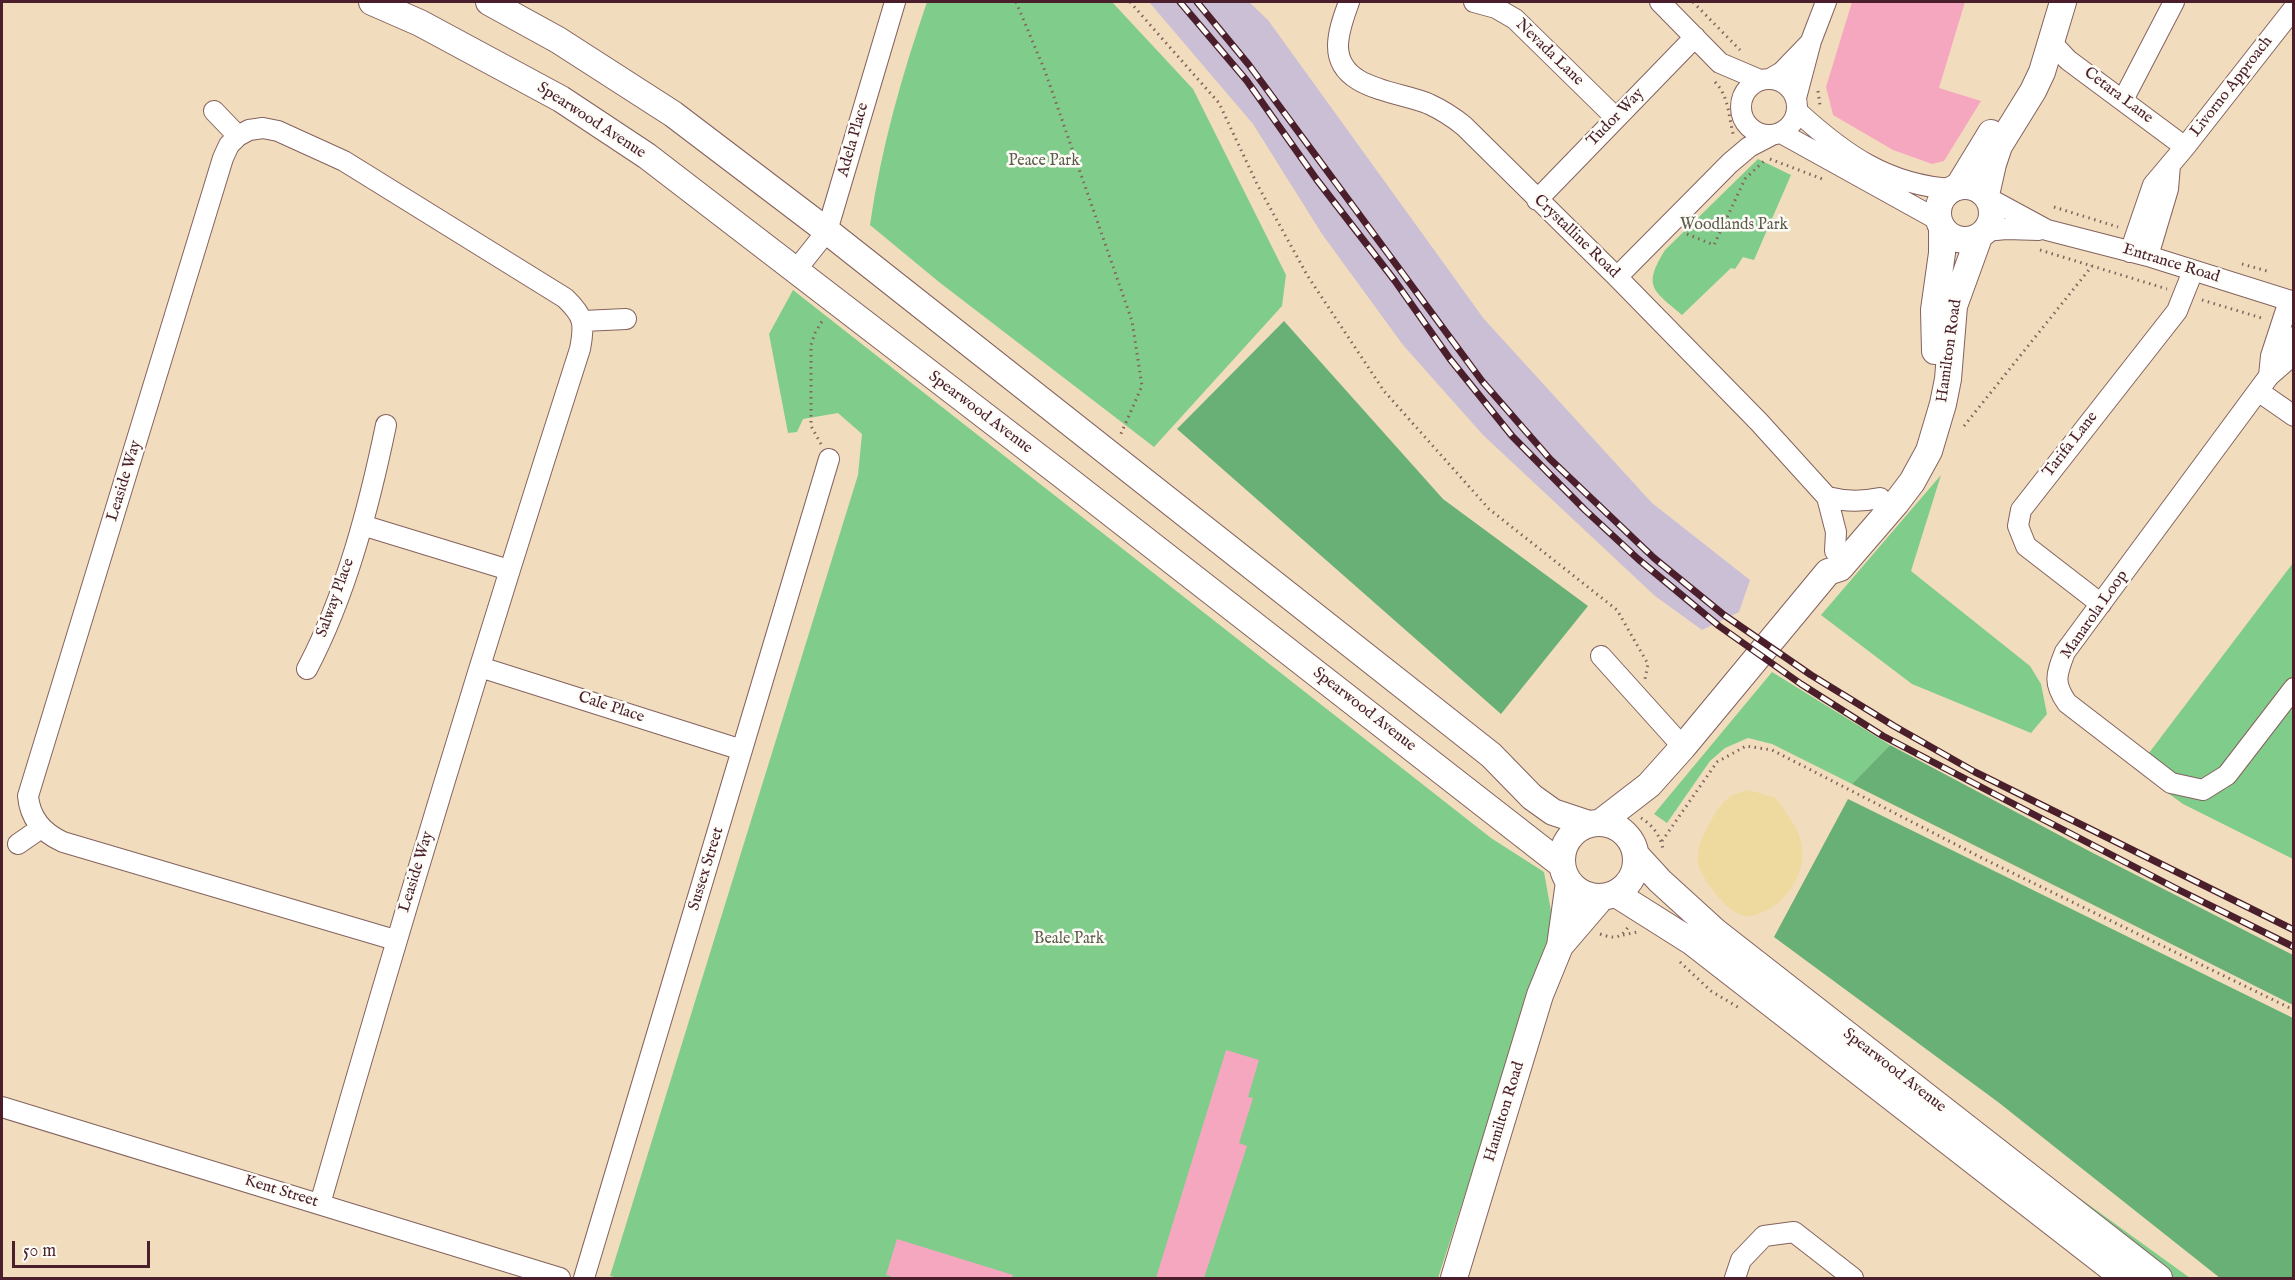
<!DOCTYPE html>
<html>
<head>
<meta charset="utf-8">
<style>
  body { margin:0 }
  #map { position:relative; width:2295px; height:1280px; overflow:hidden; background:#f1ddbd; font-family:"IM FELL English",serif }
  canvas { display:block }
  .frame { position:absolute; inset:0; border:3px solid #4a1f2b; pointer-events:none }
  .scale { position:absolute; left:12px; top:1241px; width:138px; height:27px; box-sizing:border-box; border:3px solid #4a1f2b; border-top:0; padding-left:8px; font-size:18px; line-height:21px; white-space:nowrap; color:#4a1f2b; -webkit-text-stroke:4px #fdfcf7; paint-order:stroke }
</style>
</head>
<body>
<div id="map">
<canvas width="2295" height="1280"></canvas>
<div class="frame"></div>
<div class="scale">50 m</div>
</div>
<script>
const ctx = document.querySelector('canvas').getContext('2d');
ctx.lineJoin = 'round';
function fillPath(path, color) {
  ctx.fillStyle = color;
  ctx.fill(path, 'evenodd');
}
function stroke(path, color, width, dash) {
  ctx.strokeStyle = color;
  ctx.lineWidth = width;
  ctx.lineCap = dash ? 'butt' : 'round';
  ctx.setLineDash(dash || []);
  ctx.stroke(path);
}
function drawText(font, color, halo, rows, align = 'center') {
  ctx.font = font + ' "IM FELL English",serif';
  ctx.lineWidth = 5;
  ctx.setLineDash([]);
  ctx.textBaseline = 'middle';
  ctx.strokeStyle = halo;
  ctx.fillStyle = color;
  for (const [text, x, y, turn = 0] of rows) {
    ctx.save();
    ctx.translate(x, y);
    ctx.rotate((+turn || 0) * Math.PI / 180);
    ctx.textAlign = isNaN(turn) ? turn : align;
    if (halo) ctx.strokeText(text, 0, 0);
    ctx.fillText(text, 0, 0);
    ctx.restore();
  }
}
fillPath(new Path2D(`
  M1149,2H1249L1268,20L1484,319L1652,503L1750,580L1739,612L1702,630L1655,596L1483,435L1403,345L1322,234L1253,124Z`), '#cbbfd5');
fillPath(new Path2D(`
  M927,2H1112L1193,89L1286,275L1282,306L1154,447L939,282L870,225C881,148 902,75 927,2Z
  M1758,159L1791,175L1754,260L1743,257L1735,269L1731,268L1682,315C1653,290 1642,287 1665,250Z
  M793,290L1491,838L1544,872L1553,922L1438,1278H619L610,1276L858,475L862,434L838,413L803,419L797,432L788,433L769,334Z
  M1941,475L1911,571L2030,666L2041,684L2047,714L2031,733L1912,684L1821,615Z
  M2293,563V859L2183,804L2136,770Z
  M1772,672L1890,745L1852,784L1772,744L1748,738L1725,748L1710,761L1667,823L1654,814Z
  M2022,1161L2031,1163L2190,1278H2173Z`), '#80cc8a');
fillPath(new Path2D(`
  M1284,321L1443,499L1588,606L1501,714L1177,429Z
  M1890,745L2091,852L2293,955V1005L1852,784Z
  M1848,799L2293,1018V1278H2220L1998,1102L1774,937Z`), '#68b076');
fillPath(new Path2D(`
  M1749,790L1776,798C1785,812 1800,829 1802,846C1807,876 1780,913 1749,916C1731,918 1705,883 1699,867C1695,857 1700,841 1705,832C1711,821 1720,802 1732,795C1737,793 1744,792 1749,790Z`), '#eeda9e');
fillPath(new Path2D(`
  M1852,2H1965L1939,88L1981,101L1944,161L1932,164L1893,150L1833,115L1826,87Z
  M1226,1050L1259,1060L1248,1097L1253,1098L1239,1143L1247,1146L1204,1278H1156Z
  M897,1239L1013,1275L1012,1278H896L886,1275Z`), '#f6a7c0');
const minor = new Path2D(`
  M1349,2C1344,16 1338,31 1338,46C1338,90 1399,91 1429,104C1442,110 1453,117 1464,126L1617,277L1759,422L1827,497L1836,532L1835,551
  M1474,2L1496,8L1515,19L1616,118
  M1660,2L1720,63L1760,80
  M2052,43L2068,60L2185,147
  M1741 107a28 28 0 1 1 56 0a28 28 0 1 1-56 0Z
  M1770,79L1782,72L1810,43
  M1796,98L1811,41L1826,2
  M2123,100L2174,2
  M214,111L238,136
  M1798,112C1844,154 1887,185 1952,189
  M1781,133L1938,220
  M1988,198L2047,230L2148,256L2294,302
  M1537,200L1695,37
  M1986,231L2006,229L2039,230
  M2130,252L2153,185L2185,147L2294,8
  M2148,256L2168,189L2170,165
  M796,270L827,231L895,2
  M1617,277L1730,163L1749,147L1772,135
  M583,321L626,319
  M2294,337L2285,362L2269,376L2065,652C2056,675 2053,683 2067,703L2171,783L2203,790L2227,775L2294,688
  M2269,376L2271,356L2289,301
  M2258,391L2294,416
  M1827,497C1846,502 1861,502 1880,498
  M362,525L509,570
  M2101,604L2026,546L2018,526L2021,510L2177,311L2193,271
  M1601,656L1683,747
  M480,667L742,750
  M307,669C346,595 369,507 386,425
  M18,844L41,828
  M2,1107L560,1278
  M320,1204C402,917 489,632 580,349C585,323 584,316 565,298L344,161L278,131L263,128L249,130L238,136L229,145L223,158L28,796C30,819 43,833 63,842L395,940
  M584,1278L829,459
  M1735,1278L1741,1260L1764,1236L1794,1232L1853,1278`);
const major = new Path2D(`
  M372,2L420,23L561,99L647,156L1062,475L1562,865
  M489,2L558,40L673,114L827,231L1491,755L1532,797L1553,812L1589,824
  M1938 213a27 27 0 1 1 54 0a27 27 0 1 1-54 0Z
  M1958,187L1991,133
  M1986,195L1993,164L1999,146L2033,91L2042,72L2063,2
  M1935,351L1934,310L1942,253V229
  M1601,822L1649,785L1683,747L1828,572L1840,568L1896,503L1912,482L1929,451L1943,404L1948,379L1954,306L1979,237
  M1562 860a37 37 0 1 1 74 0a37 37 0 1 1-74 0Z
  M1637,856L1660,881L1716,932L2159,1278
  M1616,894L1692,942L2124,1278
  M1560,946L1602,897
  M1454,1278L1540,995L1560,946L1569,882`);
stroke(minor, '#84625e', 22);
stroke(major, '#84625e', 28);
stroke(new Path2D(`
  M1016,2L1045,71L1132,321L1142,386L1120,436
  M1130,2L1219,103L1257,184L1307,275L1384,391L1489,509L1617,610L1648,664L1645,679
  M1693,2L1740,50
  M1715,82C1730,98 1728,117 1734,137
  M1818,91L1820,105
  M1770,159L1825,180
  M2054,207L2118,227
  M1687,234L1714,245L1745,179L1766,159
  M2040,250L2167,289
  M2242,264L2267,271
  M2202,300L2265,319
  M1964,426L2092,266
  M821,444L811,426V345L815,333L824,318
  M1641,818C1653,825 1662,838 1663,851
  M1662,841L1717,762L1746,746L1772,750L1986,860L2294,1010
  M1600,934C1615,939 1620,939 1629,926
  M1623,935L1637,932
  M1680,962L1711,991L1741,1009`), '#84625e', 3, [1.5, 4.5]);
stroke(minor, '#fff', 20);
stroke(major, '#fff', 26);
const rail = new Path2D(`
  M1180,2L1247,81L1317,180L1395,281L1450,359L1512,436L1585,510L1638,559L1719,626L1801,684L1883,736L2175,888L2294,947
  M1197,2L1249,65L1482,381L1550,459L1654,558L1724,615L1811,675L1894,726L1975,772L2294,930`);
stroke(rail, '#4a1f2b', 7);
stroke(rail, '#fdfcf7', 4.5, [14]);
drawText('16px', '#4a1f2b', '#fdfcf7', [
  ["Nevada Lane",1549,53,44],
  ["Livorno Approach",2232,87,-52],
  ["Cetara Lane",2118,96,37],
  ["Tudor Way",1616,118,-46],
  ["Spearwood Avenue",591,121,33],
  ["Adela Place",854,140,-74],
  ["Crystalline Road",1576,237,44],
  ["Entrance Road",2171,264,17],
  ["Hamilton Road",1950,351,-82],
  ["Spearwood Avenue",980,413,37],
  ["Tarifa Lane",2071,445,-52],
  ["Leaside Way",125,481,-73],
  ["Salway Place",336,598,-70],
  ["Manarola Loop",2095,615,-55],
  ["Cale Place",611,708,18],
  ["Spearwood Avenue",1364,710,38],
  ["Sussex Street",707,869,-73],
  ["Leaside Way",417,872,-73],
  ["Spearwood Avenue",1894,1071,38],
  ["Hamilton Road",1505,1112,-73],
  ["Kent Street",281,1192,17]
]);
drawText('16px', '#5d5c4c', '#fdfcf7', [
  ["Peace Park",1044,162],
  ["Woodlands Park",1734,226],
  ["Beale Park",1069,940]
]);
</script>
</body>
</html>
